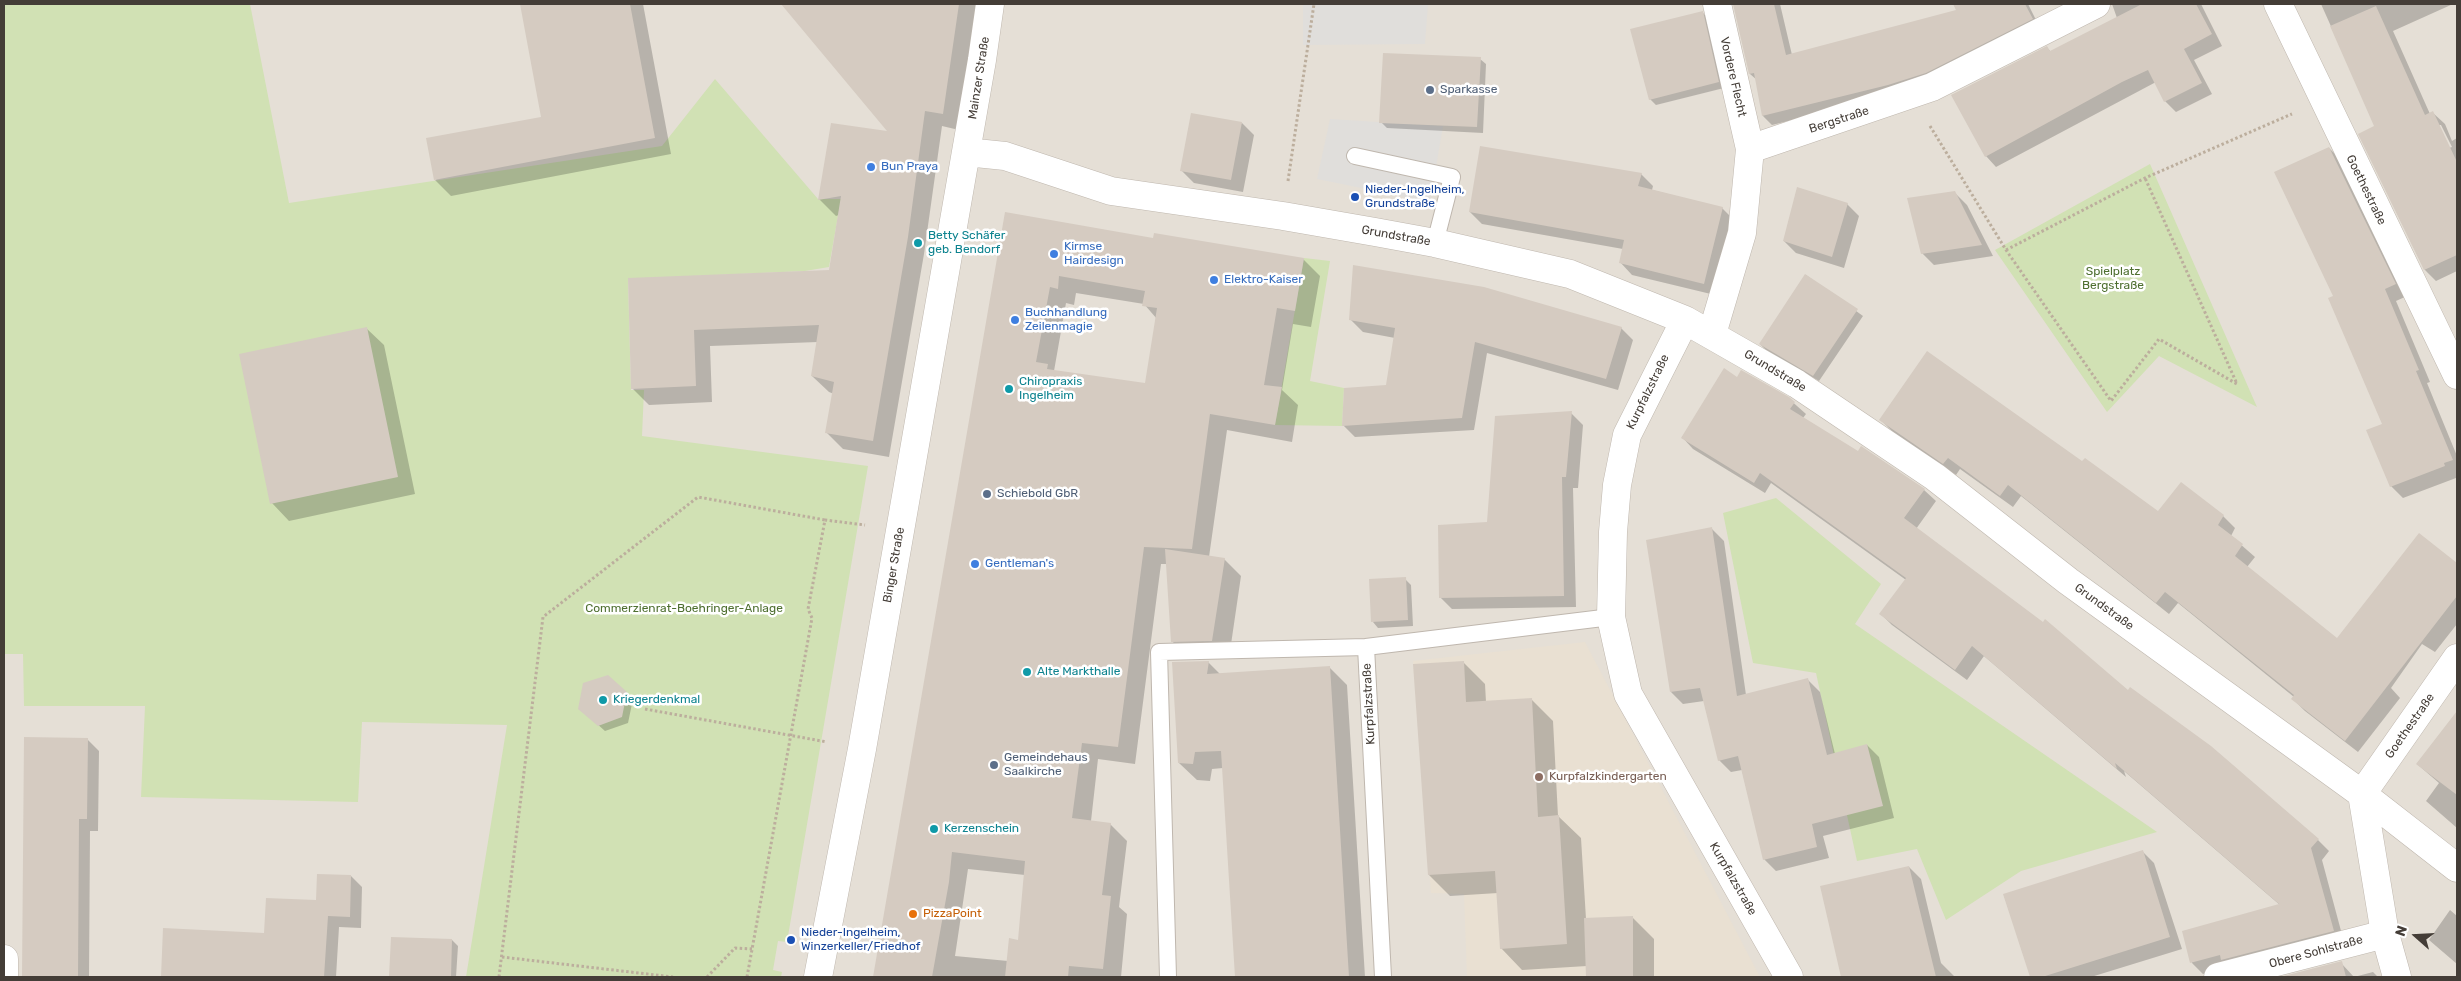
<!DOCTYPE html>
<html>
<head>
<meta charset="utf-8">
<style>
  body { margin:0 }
  #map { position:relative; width:2461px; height:981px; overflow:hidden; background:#f1ede7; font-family:Rubik,sans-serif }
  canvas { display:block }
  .frame { position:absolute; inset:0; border:5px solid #443d37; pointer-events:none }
  .north { position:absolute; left:2391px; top:911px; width:50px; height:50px; -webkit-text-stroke:4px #fff; paint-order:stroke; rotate:289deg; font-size:14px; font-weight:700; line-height:20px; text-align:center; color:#443d37 }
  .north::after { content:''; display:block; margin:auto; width:18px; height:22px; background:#443d37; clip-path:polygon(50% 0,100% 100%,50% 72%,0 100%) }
</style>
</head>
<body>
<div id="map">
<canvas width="2461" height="981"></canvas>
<div class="frame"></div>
<div class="north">N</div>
</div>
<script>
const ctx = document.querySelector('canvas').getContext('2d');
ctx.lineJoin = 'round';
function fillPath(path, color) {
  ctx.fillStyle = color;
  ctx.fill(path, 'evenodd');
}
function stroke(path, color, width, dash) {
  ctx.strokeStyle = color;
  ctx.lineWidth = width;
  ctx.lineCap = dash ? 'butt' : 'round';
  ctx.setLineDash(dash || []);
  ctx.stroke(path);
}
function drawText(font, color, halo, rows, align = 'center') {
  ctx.font = font + ' Rubik,sans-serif';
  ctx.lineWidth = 5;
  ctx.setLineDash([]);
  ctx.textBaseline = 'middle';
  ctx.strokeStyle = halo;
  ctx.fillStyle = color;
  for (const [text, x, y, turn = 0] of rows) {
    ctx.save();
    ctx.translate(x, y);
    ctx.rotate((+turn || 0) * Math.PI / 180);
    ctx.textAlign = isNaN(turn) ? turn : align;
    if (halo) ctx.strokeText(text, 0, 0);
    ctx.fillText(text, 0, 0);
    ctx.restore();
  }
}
fillPath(new Path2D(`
  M4,4H2457V977H4Z`), '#e5dfd6');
fillPath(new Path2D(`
  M1585,642L1760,977H1467L1464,894L1431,893L1413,661Z`), '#e9e0d2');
fillPath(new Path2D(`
  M4,4H250L289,203L662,146L715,79L818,199H841L829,267L805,271L628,279L631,390H644L642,436L868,466L787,942L778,941L773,970L782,972L781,977H466L507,725L362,722L358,802L141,797L145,706H24L23,654H4Z
  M2150,164L2257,407L2159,356L2107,412L1995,250Z
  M1304,258L1330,261L1310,381L1344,388L1342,426L1275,425Z
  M1776,498L1881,584L1855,624L2157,832L2021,871L1946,920L1917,849L1857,861L1816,673L1753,663L1723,513Z`), '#d1e1b4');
fillPath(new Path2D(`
  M1303,4H1428L1425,44L1303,45Z
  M1330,119L1443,126L1430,202L1317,179Z`), '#e0dedb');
fillPath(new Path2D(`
  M521,4H643L671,154L451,196L435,180L542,118Z
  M789,4H879L906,39L908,4H977L959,130L942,126L924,254L889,457L843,449L827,433L834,394L829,392L812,376L818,342L710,346L712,402L649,405L632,388L629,280L830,271L839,215L836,216L819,199L890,133L785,7Z
  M1734,4H1780L1792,55L1958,11L1954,4H2028L2040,28L1898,94L1772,125L1763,116L1757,80L1750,74Z
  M2112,4H2201L2222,46L2194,60L2212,94L2176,112L2165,101L2156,82L1996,167L1986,156L2047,48L2051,52L2117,18Z
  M2321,4H2453L2393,31L2430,114L2433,113L2445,124L2452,141L2457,138V271L2436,281L2425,270L2360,134L2376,127ZM2438,125H2441L2452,147L2449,148Z
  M1702,12L1708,18L1724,88L1656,105L1650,99Z
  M1480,59L1486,64L1483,133L1387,128L1381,122Z
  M1242,123L1254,135L1243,192L1194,183L1182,171Z
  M2329,148L2341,160L2407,296L2396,301L2430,382L2427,383L2457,456L2456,478L2403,498L2391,486L2384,424L2335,296Z
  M1641,174L1653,186L1652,190L1722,208L1734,220L1715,295L1632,275L1620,262L1623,249L1482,224L1470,212Z
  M1955,193L1967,205L1993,256L1934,265L1922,253Z
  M1847,204L1859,216L1844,268L1796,253L1784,241Z
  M1006,214L1154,239L1303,259L1320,276L1311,327L1293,324L1282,390L1298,405L1292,442L1227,430L1209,557L1224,559L1241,576L1229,658L1189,659L1172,641L1167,564H1161L1135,764L1098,759L1091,821L1110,824L1127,841L1119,907L1127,914L1121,977H874ZM1076,293L1144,304L1157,319L1146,385L1054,371L1066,303L1074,305ZM968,869L1025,875L1019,941L1008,961L955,956Z
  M1806,275L1863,316L1819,381L1766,350L1760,344Z
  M1351,320L1621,328L1633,340L1618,390L1487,353L1474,430L1355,437L1343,425L1387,387L1395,338L1363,332Z
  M366,328L384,345L415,494L289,521L272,503Z
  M1737,378L1788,398L1806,414L1803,418L1858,453L1861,448L1924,490L1936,501L1916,529L2318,840L2329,851L2322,860L2344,942L2203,974L2192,963L2183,932L2280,905L2124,771L2126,777L1984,656L1967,680L1892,625L1881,614L1906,580L1771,483L1765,493L1693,449L1682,437Z
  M1571,413L1583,425L1578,488H1573L1576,607L1452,609L1440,597L1488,523Z
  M1881,420L2083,463L2158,513L2223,516L2235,528L2231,536L2255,557L2247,567L2337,640L2419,535L2457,565V624L2435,652L2422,644L2391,688L2400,698L2358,752L2305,711L2293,699L2294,697L2178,603L2169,614L2021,496L2013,507L1960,469L1956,475L1893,432Z
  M1712,529L1724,541L1746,695L1808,680L1820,692L1835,754L1867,745L1879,757L1894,818L1823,836L1829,858L1776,871L1764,859L1742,770L1731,772L1719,760L1704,701L1683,704L1671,692Z
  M1405,579L1411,585L1413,626L1378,628L1373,622Z
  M1208,662L1220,674L1329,667L1347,685L1365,977H1236L1223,768L1212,769L1210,781L1197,780L1179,763Z
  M1463,662L1485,684L1486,702L1531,699L1553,721L1558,816L1581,838L1586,919L1632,917L1654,939V977H1587V966L1522,970L1501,948L1498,893L1450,896L1429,875Z
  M627,693L633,699L628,723L605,731L586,714Z
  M2440,734L2457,747V828L2426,801L2439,783L2417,764Z
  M25,738L87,739L99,751L98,831H90L89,977H23Z
  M2142,851L2154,863L2182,949L2091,977H2031L2004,895Z
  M1909,867L1921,879L1941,963L1955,977H1860L1857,963Z
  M351,876L362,887L361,928L339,927L336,977H162L164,930L265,934L318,901Z
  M2450,910L2457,916V964L2429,940Z
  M392,938L452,940L458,946L456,977H390Z
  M2341,963L2354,977L2373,972L2378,977H2285Z`), '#0003');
fillPath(new Path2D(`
  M520,4H630L655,138L434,180L426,138L541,117Z
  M781,4H959L943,114L925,111L908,237L873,441L825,433L834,382L811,376L819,325L694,330L696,386L631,389L628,278L829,270L841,196L818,200L831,123L887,131Z
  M1733,4H1774L1786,55L1956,10L1953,4H2025L2033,19L1926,73L1888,85L1762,116L1754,73L1749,74Z
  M2142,4H2196L2212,34L2184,49L2202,83L2164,102L2148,70L2122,82L1985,157L1951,95L2047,46L2050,51Z
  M2376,6L2425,115L2433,111L2457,162V255L2424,270L2358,134L2374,126L2330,26Z
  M1703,11L1719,82L1649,100L1630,29Z
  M1383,53L1481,57L1477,127L1379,123Z
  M1191,113L1242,122L1231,180L1180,171Z
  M1480,146L1642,173L1638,186L1723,207L1704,284L1619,263L1624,240L1469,212Z
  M2329,147L2396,284L2385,289L2419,370L2416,371L2453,460L2444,463L2445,466L2390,487L2366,430L2382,424L2328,298L2333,296L2274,172Z
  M1797,187L1848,203L1832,257L1783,241Z
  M1955,191L1982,245L1921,254L1907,198Z
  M1005,212L1153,238L1154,233L1304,258L1295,311L1277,308L1264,385L1282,387L1275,425L1210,414L1192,549L1144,547L1118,747L1082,743L1072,818L1111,823L1102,895L1111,896L1103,969L1069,966L1068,977H1005L1009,938L1018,940L1025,861L952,852L949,882L932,977H873ZM1059,276L1145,291L1142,306L1157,308L1145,383L1047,369L1048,364L1036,362L1050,287L1058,289Z
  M1353,265L1484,287L1622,327L1606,379L1475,342L1462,418L1342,426L1344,388L1386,385L1395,328L1349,320Z
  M1805,274L1858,309L1813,376L1759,344Z
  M367,327L398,477L270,504L239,354Z
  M1927,351L2082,461L2085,458L2158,511L2181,482L2224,515L2218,525L2243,544L2235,556L2337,638L2419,533L2457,563V596L2345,741L2291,699L2294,695L2165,592L2156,603L2008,485L2000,496L1948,458L1943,464L1879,420Z
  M1724,368L1737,377L1741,370L1789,397L1795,402L1790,409L1858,451L1861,446L1925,489L1904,518L2043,622L2045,619L2128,690L2130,687L2211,746L2319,839L2311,848L2334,931L2221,960L2220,955L2190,963L2182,931L2279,904L2115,763L2117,769L1972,646L1955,670L1879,614L1906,578L1760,473L1754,483L1681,438Z
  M1572,411L1566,477H1562L1564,596L1439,598L1438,525L1487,522L1495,416Z
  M1712,527L1737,696L1808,678L1827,755L1867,744L1883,806L1812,824L1817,847L1763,860L1738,756L1718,761L1700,688L1670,692L1646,540Z
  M1165,549L1225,558L1212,641L1171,642Z
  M1406,577L1408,620L1371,622L1369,579Z
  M1209,661L1207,674L1330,666L1349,977H1235L1221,751L1195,752L1193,764L1178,763L1172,662Z
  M1464,661L1466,702L1532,698L1538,817L1559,815L1567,944L1500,949L1495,871L1428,875L1413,664Z
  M608,675L627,692L622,717L598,726L578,709L583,683Z
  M2457,711V795L2416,764Z
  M24,737L88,738L87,819H79L78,977H22Z
  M2143,850L2170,937L2042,977H2030L2003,894Z
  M1909,866L1936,977H1841L1820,886Z
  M317,874L351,875L350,917L328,916L324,977H161L163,928L264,933L266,898L316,900Z
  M1633,916V977H1586L1584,918Z
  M391,937L452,939L451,977H389Z
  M2342,961L2346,977H2280Z`), '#d5cbc1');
const service = new Path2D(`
  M1355,156L1452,177L1435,243
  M1168,977L1159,652L1366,647
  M1383,977L1366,647L1611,617`);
const minor = new Path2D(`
  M1717,4L1750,149
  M2278,4L2457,375
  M966,152L1005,156L1111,191L1283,216L1375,232L1435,243L1570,274L1685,320L1797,384L1935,477L2068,581L2362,794L2457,868
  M1685,320L1627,435L1617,485L1613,532L1611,617L1628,694L1789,977
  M1712,334L1742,233L1750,149L1932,87L2096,4
  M4,959V977
  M818,977L862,749L982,60L990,4
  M2218,977L2385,934
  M2397,977L2385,934L2362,794L2457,658`);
stroke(service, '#bfb7ae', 18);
stroke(minor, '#bfb7ae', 29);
stroke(new Path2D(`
  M1930,126L2006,250L2111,401L2159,339L2237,384L2145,178
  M1288,181L1314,4
  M2006,250L2145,178L2292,114
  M645,709L827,742
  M502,957L673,977
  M499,977L543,617L698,497L825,520
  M707,977L735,948L752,949
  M747,977L812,618L808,609L825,520L865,525`), '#bcae9d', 3, [2.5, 2.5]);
stroke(service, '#fff', 16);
stroke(minor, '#fff', 28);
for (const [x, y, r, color] of [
  [1430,90,5,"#5c6f8a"],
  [871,167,5,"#3f7fe0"],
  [1355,197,5,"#1a4fb4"],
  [918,243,5,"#0f9aa8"],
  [1054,254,5,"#3f7fe0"],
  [1214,280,5,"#3f7fe0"],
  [1015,320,5,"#3f7fe0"],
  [1009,389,5,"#0f9aa8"],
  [987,494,5,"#5c6f8a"],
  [975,564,5,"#3f7fe0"],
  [1027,672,5,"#0f9aa8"],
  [603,700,5,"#0f9aa8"],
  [994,765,5,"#5c6f8a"],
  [1539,777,5,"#8d6e63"],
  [934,829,5,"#0f9aa8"],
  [913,914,5,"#e8710a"],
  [791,940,5,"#1a4fb4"]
]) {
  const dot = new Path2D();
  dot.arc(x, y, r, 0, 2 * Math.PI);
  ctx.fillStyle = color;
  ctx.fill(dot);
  stroke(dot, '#fff', 2);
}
drawText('12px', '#443d37', '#fff', [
  ["Vordere Flecht",1733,77,77],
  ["Mainzer Straße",979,78,-81],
  ["Bergstraße",1839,120,-18],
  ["Goethestraße",2366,190,64],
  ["Grundstraße",1396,236,10],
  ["Grundstraße",1775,371,31],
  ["Kurpfalzstraße",1648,392,-64],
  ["Binger Straße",894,565,-80],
  ["Grundstraße",2104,607,36],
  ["Kurpfalzstraße",1369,704,-93],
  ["Goethestraße",2410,726,-55],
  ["Kurpfalzstraße",1733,879,60],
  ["Obere Sohlstraße",2316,952,-15]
]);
drawText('12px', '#4e5e75', '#fff', [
  ["Sparkasse",1440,90],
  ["Schiebold GbR",997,494],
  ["Gemeindehaus",1004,758],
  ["Saalkirche",1004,772]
], 'left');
drawText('12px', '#366cbe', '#fff', [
  ["Bun Praya",881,167],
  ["Kirmse",1064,247],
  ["Hairdesign",1064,261],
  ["Elektro-Kaiser",1224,280],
  ["Buchhandlung",1025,313],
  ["Zeilenmagie",1025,327],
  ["Gentleman's",985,564]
], 'left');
drawText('12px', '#164399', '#fff', [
  ["Nieder-Ingelheim,",1365,190],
  ["Grundstraße",1365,204],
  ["Nieder-Ingelheim,",801,933],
  ["Winzerkeller/Friedhof",801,947]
], 'left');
drawText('12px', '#0d838f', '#fff', [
  ["Betty Schäfer",928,236],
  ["geb. Bendorf",928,250],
  ["Chiropraxis",1019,382],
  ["Ingelheim",1019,396],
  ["Alte Markthalle",1037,672],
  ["Kriegerdenkmal",613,700],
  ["Kerzenschein",944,829]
], 'left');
drawText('12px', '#4e6f30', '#fff', [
  ["Spielplatz",2113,272],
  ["Bergstraße",2113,286],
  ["Commerzienrat-Boehringer-Anlage",684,609]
]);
drawText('12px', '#785e54', '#fff', [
  ["Kurpfalzkindergarten",1549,777]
], 'left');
drawText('12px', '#c56008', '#fff', [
  ["PizzaPoint",923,914]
], 'left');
</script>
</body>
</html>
